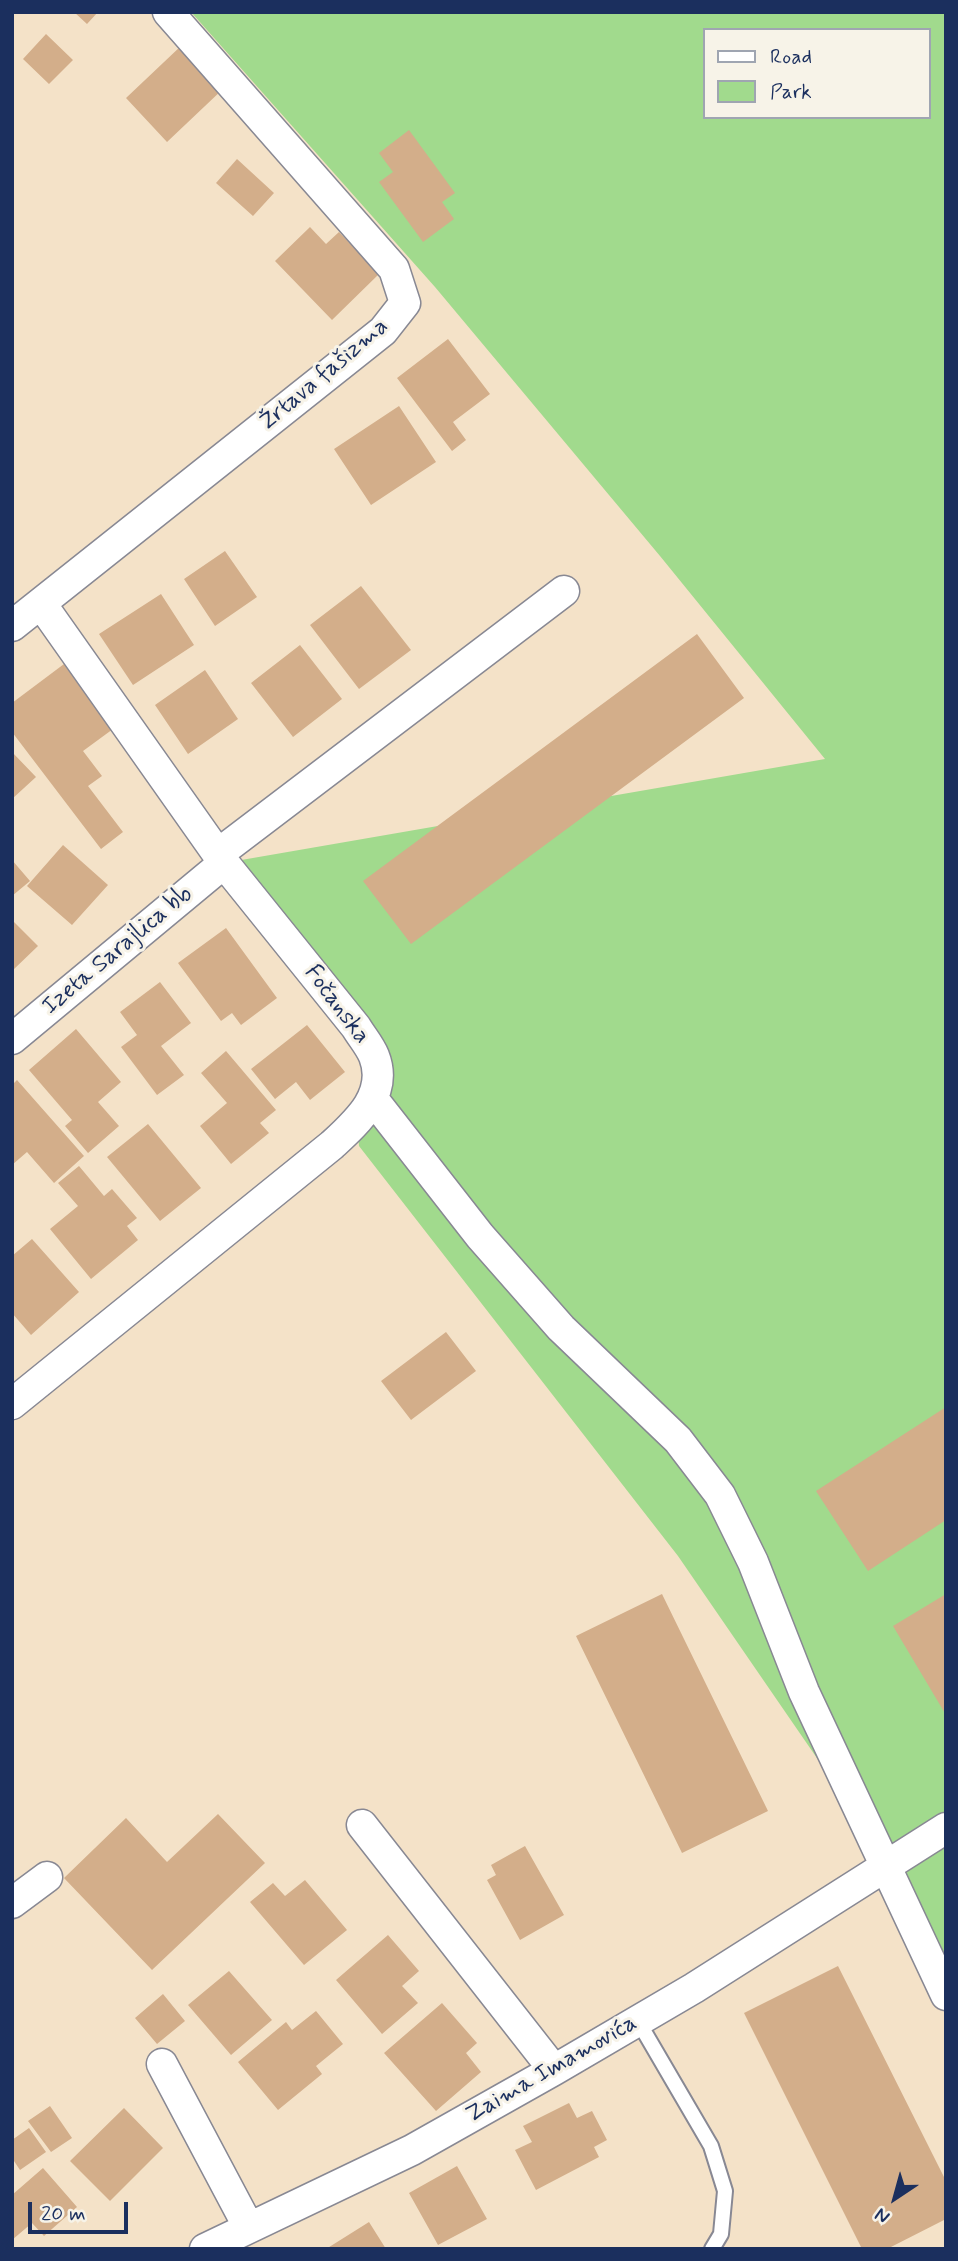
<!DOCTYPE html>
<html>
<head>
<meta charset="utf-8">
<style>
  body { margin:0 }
  #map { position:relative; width:958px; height:2261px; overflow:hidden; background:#f4e2c8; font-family:Mynerve,sans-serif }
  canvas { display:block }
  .frame { position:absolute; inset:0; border:14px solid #1b2f5e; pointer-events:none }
  .legend { position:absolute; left:703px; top:28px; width:228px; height:91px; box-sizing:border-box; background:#f7f3e8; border:2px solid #9fa5b1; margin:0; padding:9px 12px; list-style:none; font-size:21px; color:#1b2f5e }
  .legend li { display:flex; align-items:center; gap:14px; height:35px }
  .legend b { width:35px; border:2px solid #9fa5b1 }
  .north { position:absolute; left:860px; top:2163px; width:70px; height:70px; -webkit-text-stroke:5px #f7f3e8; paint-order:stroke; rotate:216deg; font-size:19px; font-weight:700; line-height:28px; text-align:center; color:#1b2f5e }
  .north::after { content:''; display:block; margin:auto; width:24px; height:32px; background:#1b2f5e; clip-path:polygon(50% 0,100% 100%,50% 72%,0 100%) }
  .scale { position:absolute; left:28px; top:2202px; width:100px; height:32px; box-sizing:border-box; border:4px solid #1b2f5e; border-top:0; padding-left:9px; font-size:21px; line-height:24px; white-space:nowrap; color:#1b2f5e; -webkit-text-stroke:5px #f7f3e8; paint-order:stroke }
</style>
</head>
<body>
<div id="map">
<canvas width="958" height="2261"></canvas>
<div class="frame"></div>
<ul class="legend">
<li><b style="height:9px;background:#fff"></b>Road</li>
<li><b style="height:19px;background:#a1da8d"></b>Park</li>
</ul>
<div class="north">N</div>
<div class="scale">20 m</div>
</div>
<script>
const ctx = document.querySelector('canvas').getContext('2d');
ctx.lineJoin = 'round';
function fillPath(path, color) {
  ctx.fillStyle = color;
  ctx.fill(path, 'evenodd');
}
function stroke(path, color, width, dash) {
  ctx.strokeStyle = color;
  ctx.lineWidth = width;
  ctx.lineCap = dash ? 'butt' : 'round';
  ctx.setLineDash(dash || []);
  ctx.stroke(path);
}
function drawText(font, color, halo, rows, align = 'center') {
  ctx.font = font + ' Mynerve,sans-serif';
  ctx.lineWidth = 6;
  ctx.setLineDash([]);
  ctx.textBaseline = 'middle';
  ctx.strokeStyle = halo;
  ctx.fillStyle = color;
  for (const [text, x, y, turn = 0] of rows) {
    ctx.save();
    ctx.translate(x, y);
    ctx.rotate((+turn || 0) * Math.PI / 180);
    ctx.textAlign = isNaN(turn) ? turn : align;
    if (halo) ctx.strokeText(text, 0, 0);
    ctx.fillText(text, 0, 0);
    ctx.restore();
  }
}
fillPath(new Path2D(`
  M191,12H946V1995L854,1812L678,1556L359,1146L357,1122L379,1080L224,863L825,759L660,556L435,287ZM704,30H928V117H704Z`), '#a1da8d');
fillPath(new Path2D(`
  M74,12H98L87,24Z
  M46,34L73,60L49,84L23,59Z
  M182,45L224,88L167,142L126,98Z
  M409,130L455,193L442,202L454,219L423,242L379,182L393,172L379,153Z
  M237,159L274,193L253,216L216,183Z
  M310,227L326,244L339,232L379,274L332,320L275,261Z
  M448,339L490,394L453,422L466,440L452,451L397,378Z
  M399,406L436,462L371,505L334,449Z
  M225,551L257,597L215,626L184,579Z
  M361,586L411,650L359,689L310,625Z
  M161,594L194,645L133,685L99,634Z
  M697,634L744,698L411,944L363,881Z
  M300,645L342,699L293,737L251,683Z
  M64,664L113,729L83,751L102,776L88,786L123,832L101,849L12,732V703Z
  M205,670L238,719L188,754L155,705Z
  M12,752L36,777L12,799Z
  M63,845L108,885L72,925L27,886Z
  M12,860L30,881L12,896Z
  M12,920L38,946L12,971Z
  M226,928L277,998L241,1025L232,1013L221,1021L178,963Z
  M160,982L191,1023L161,1046L184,1075L157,1095L121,1047L137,1035L120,1012Z
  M307,1025L345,1072L310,1100L296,1082L275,1099L251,1069Z
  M76,1029L121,1082L98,1102L119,1126L88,1153L65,1126L72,1120L29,1070Z
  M226,1051L276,1110L260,1123L269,1133L231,1164L200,1126L227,1103L201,1073Z
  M17,1080L84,1156L54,1183L27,1152L12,1165V1085Z
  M148,1124L201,1188L160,1221L107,1157Z
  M79,1166L104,1196L112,1189L137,1218L127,1226L138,1240L91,1279L50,1229L78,1206L58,1183Z
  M32,1239L79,1292L31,1335L12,1313V1256Z
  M446,1332L476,1371L411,1420L381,1381Z
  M946,1407V1520L868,1571L816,1491Z
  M662,1594L768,1811L682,1853L576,1636Z
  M946,1594V1715L893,1626Z
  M218,1814L265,1863L152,1970L64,1878L126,1818L167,1862Z
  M525,1846L564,1915L520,1940L487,1880L496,1875L491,1865Z
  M305,1880L347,1930L304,1965L250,1902L273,1883L285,1896Z
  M388,1935L419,1971L402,1986L418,2003L382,2034L336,1980Z
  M838,1966L946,2181V2219L887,2249H862L744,2013Z
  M229,1971L272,2020L231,2055L188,2005Z
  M163,1994L185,2021L157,2044L135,2018Z
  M442,2003L477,2043L466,2053L481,2072L436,2111L384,2053Z
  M316,2011L343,2044L316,2066L322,2074L278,2110L238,2062L286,2022L292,2030Z
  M569,2103L577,2118L592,2111L607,2140L594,2147L599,2157L536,2190L515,2150L532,2142L523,2126Z
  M50,2106L72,2138L51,2152L28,2121Z
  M124,2108L163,2148L110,2201L70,2161Z
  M29,2128L46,2152L20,2170L12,2158V2140Z
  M457,2166L487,2219L438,2245L409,2193Z
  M43,2168L77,2207L44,2236L32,2223L12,2240V2195Z
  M369,2222L386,2249H326Z`), '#d3ae8a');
const lane = new Path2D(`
  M638,2021L711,2146L725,2191L721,2234L712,2249`);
const street = new Path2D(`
  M12,626L383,331L405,303L394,269L168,12
  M218,854L564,591
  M12,1039L224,863
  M373,1099L480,1236L561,1328L678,1440L720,1495L753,1562L804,1692L946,1995
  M12,1404L332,1145C357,1122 389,1094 374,1056C370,1046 362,1037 356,1027L224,863L42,605
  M362,1825L554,2070
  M12,1903L47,1877
  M162,2064L249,2228
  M205,2249L412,2150L554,2070L694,1988L946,1828`);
stroke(lane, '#888893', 18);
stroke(street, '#888893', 33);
stroke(lane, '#fff', 14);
stroke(street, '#fff', 30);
drawText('24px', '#1b2f5e', '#f7f3e8', [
  ["Žrtava fašizma",325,375,-40],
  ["Izeta Sarajlica bb",118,951,-40],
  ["Fočanska",336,1005,53],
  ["Zaima Imamovića",552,2070,-30]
]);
</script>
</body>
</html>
